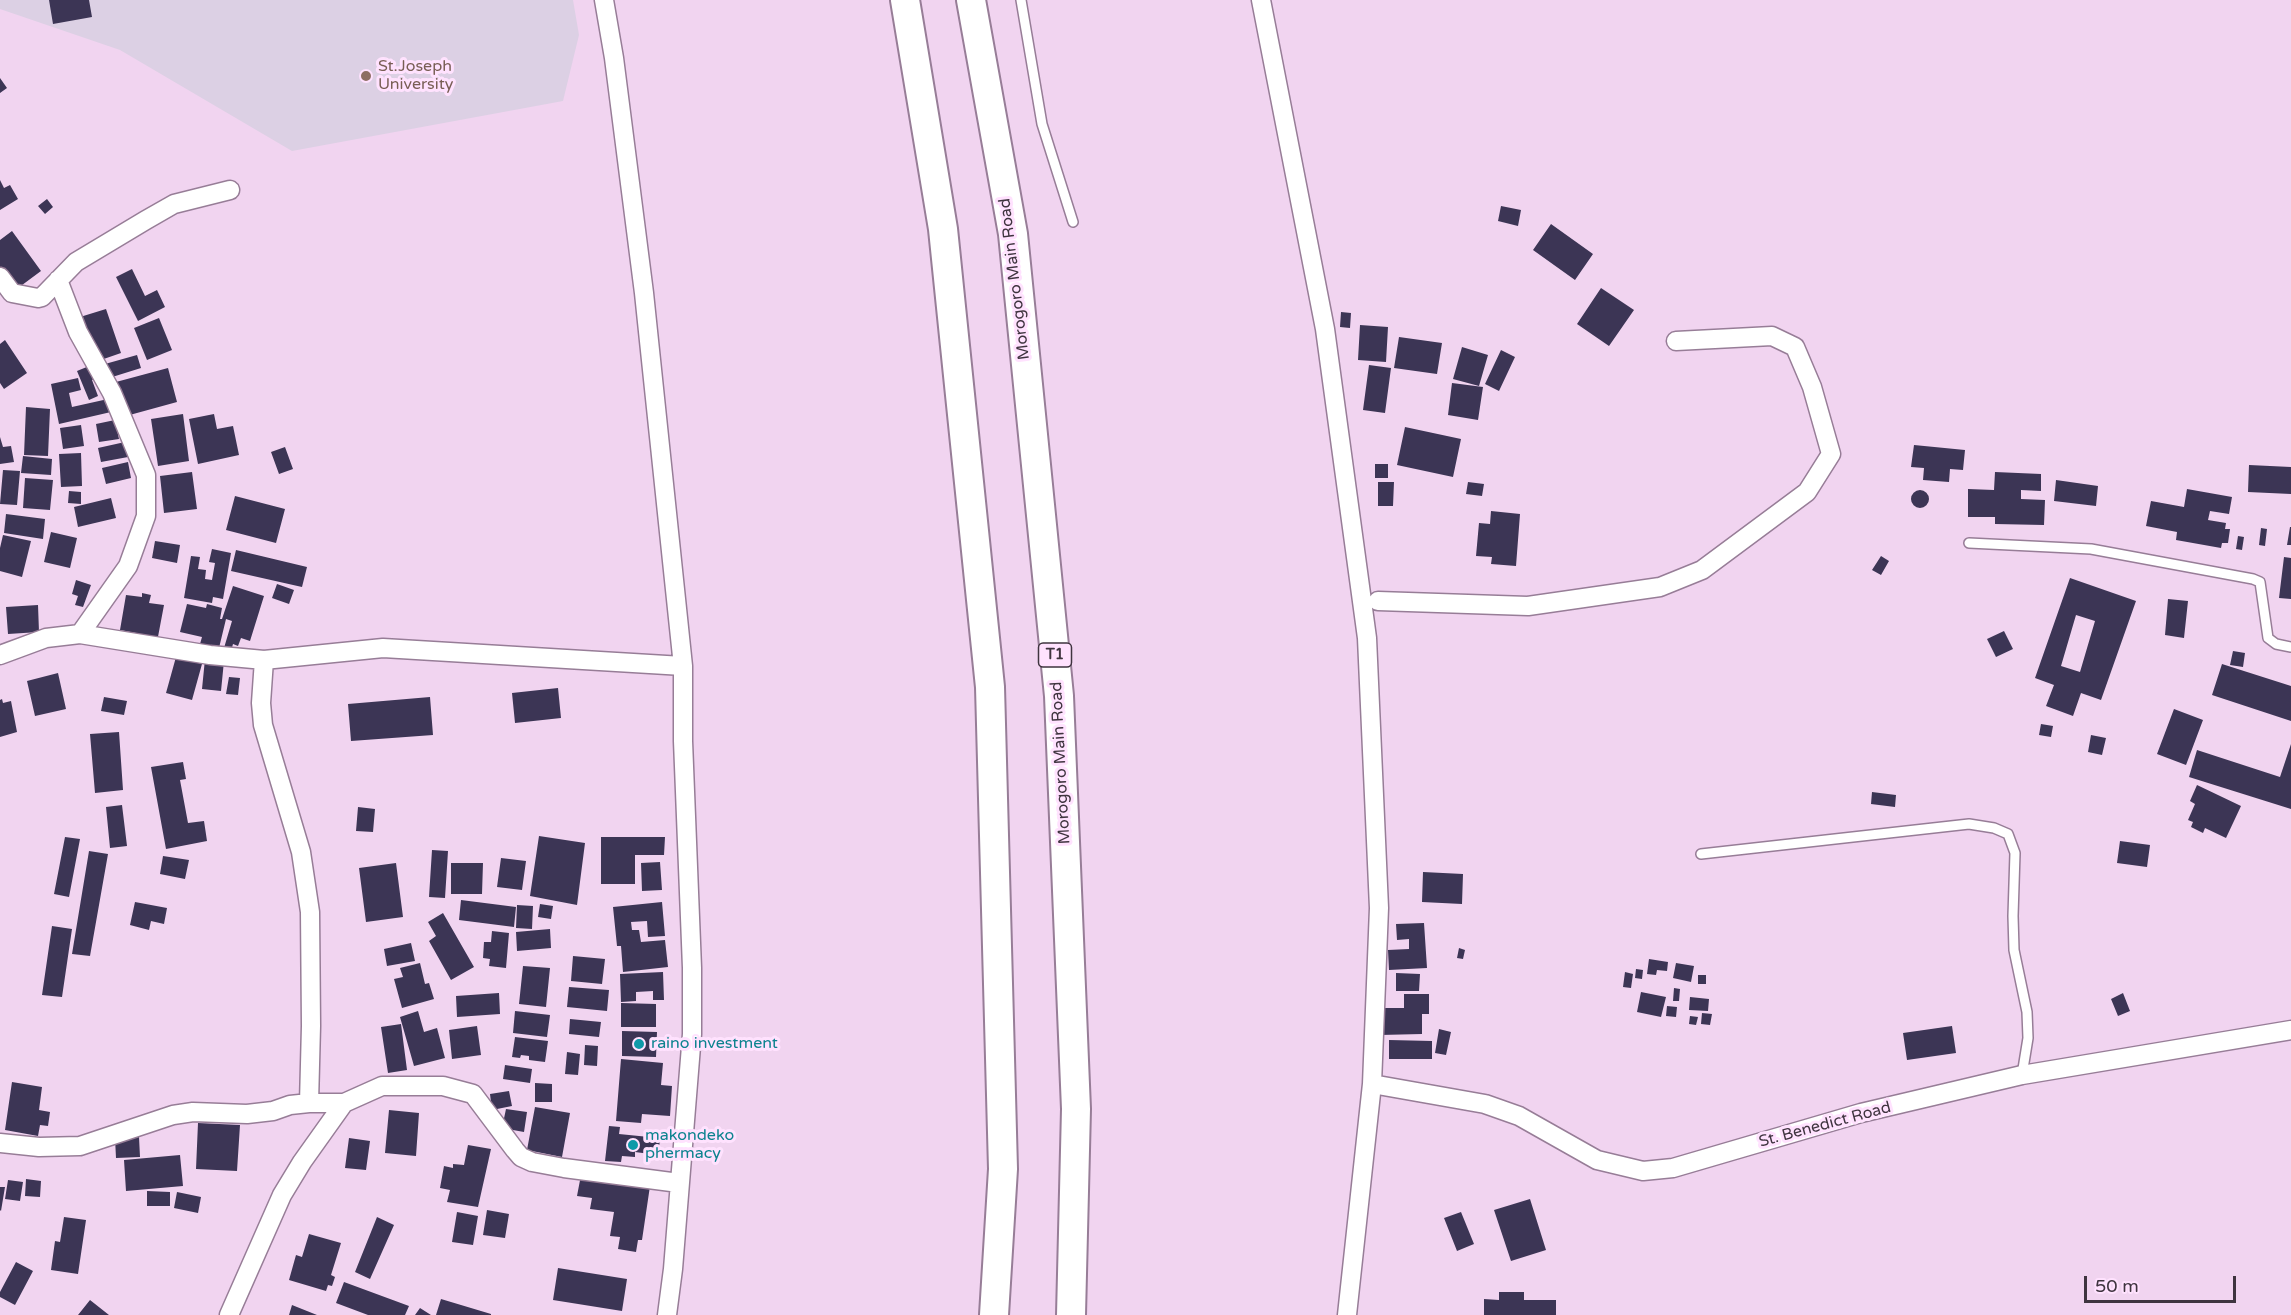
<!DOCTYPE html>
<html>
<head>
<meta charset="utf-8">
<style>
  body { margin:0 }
  #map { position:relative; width:2291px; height:1315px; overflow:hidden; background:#f1d4f0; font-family:"Varela Round",sans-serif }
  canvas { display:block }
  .scale { position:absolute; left:2084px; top:1276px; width:152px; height:27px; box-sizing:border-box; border:3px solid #3f343f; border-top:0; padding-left:8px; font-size:18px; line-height:21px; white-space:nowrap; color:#3f343f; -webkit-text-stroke:4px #ffe2fe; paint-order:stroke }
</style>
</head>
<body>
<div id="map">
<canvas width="2291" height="1315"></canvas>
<div class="scale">50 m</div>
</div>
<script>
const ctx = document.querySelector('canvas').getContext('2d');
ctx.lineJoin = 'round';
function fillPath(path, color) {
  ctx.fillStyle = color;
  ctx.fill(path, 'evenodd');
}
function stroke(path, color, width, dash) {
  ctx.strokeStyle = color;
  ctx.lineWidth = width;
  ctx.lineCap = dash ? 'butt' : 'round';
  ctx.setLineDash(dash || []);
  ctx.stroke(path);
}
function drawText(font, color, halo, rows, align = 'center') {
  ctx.font = font + ' "Varela Round",sans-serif';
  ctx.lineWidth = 6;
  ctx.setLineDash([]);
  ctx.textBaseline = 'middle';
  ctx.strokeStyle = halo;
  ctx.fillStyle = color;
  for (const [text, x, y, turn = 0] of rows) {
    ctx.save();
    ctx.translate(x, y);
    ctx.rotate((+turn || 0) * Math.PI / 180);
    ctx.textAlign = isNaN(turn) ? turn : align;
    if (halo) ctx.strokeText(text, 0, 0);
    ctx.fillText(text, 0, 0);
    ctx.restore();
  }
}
fillPath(new Path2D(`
  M0,0H573L579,35L563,101L292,151L120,50L0,9Z`), '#dcd0e4');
fillPath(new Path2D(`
  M49,0H89L92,17L53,24Z
  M0,78L7,88L0,93Z
  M0,180L4,188L10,185L18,199L0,210Z
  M47,199L53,207L45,214L38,206Z
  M1501,206L1521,210L1518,226L1498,221Z
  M1551,224L1593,254L1575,280L1533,250Z
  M12,231L41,271L14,291L0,272V240Z
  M132,269L145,296L157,290L165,307L138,321L116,277Z
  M1601,288L1634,310L1609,346L1577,324Z
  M106,309L121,353L95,362L80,317Z
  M1341,312L1351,313L1350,328L1340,327Z
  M159,318L172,350L147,360L134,328Z
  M1360,325L1388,327L1386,362L1358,360Z
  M1399,337L1442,343L1437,374L1394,368Z
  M5,340L27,373L4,389L0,383V344Z
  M1462,347L1488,355L1479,386L1453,379Z
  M1501,350L1515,357L1499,391L1485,384Z
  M137,355L141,368L109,378L105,364Z
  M94,364L99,377L92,380L98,396L89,400L77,371Z
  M1369,365L1391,368L1385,413L1363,410Z
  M168,368L177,402L126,416L116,382Z
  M78,378L81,390L69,393L72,407L108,399L111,412L59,424L51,384Z
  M1452,383L1483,387L1478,420L1448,415Z
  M26,407L50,409L48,456L24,455Z
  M183,414L189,461L158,466L151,419Z
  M214,414L217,429L233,426L239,455L198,464L189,419Z
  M115,420L119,439L99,442L96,424Z
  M81,425L84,446L63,449L60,428Z
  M1405,427L1461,439L1453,477L1397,465Z
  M0,437L3,447L11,446L14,462L0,464Z
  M125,442L128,457L101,462L98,448Z
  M1914,445L1965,450L1963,470L1950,469L1949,482L1923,480L1924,468L1911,467Z
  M285,447L293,469L279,474L271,452Z
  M81,453L82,486L61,487L59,454Z
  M23,456L52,459L51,475L21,473Z
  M128,462L131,478L106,484L102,468Z
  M1375,464H1388V478H1375Z
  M2249,465L2291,467V494L2248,492Z
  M3,470L20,471L17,505L0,504Z
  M192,472L197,509L164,513L160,476Z
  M1995,472L2041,474V491L2021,490V499L2045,500L2044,525L1995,524V517H1968V489L1994,490Z
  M25,478L53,480L50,510L23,508Z
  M2056,480L2098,486L2096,506L2054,501Z
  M1378,482H1394L1393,506H1378Z
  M1468,482L1484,484L1482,496L1466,494Z
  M2187,489L2232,497L2229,514L2210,511L2208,520L2226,523L2225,529H2230L2228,543H2222L2221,548L2176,540L2177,532L2146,526L2151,501L2184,507Z
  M1911 499a9 9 0 1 1 18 0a9 9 0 1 1-18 0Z
  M69,491L81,492V504L68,503Z
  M235,496L285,509L276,543L226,530Z
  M111,498L116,518L78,527L74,507Z
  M1491,511L1520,514L1516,566L1491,564L1492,557L1476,556L1479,523L1490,524Z
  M6,514L45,519L43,539L4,533Z
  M2290,527H2291V545H2287Z
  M2261,528L2267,529L2265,546L2259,545Z
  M51,532L77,538L70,568L44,562Z
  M3,535L31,541L22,577L0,571V548Z
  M2238,536L2244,537L2242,550L2236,549Z
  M155,541L180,545L177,563L152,558Z
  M212,549L231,553L223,599L213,597L212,603L184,598L191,556L200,557L198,569L206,570L205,579L212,580L215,563L209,562Z
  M236,550L307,567L302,587L231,571Z
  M1881,556L1889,561L1881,575L1872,570Z
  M2284,557L2291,558V599L2279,598Z
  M2070,578L2136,601L2101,700L2081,693L2073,716L2046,706L2054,685L2035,678ZM2076,615L2095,621L2080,672L2061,666Z
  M76,580L91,585L83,607L75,605L78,596L72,594Z
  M277,584L294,590L289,604L272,598Z
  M233,586L264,596L250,641L241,638L238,646L233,644L231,651L224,648L232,621L226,619L219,648L200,644L202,637L180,632L187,604L206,608L207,604L222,608L220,619H222Z
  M142,593L151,595L149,603L164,605L157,642L135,638L136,633L120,630L126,595L142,597Z
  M2168,599L2188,601L2184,638L2165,635Z
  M38,605L39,632L8,634L6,607Z
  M2004,631L2013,649L1996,657L1987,639Z
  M2233,651L2245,653L2243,667L2230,665Z
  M176,657L202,664L192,700L166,693Z
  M205,659L224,661L221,691L202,689Z
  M2222,664L2291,686V721L2212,695Z
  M58,673L66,709L35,716L27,681Z
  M229,677L240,678L238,695L226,694Z
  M558,688L561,718L515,723L512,693Z
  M104,697L127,701L124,715L101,711Z
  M430,697L433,735L351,741L348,704Z
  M2,699L3,703L11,701L17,732L0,737V700Z
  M2174,709L2203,720L2186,765L2157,754Z
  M2041,724L2053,726L2051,737L2039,735Z
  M119,732L123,790L95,793L90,734Z
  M2091,735L2106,738L2102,755L2088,752Z
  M2291,744V809L2189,777L2197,750L2280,777Z
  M183,762L186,779L180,780L188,823L204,821L207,841L166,849L151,767Z
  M2197,785L2241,806L2226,838L2205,828L2203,833L2191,827L2193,822L2188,820L2195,804L2190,801Z
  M1872,792L1896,795L1895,807L1871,804Z
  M122,805L127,846L110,848L106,807Z
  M358,807L375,809L373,832L356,831Z
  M539,836L585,843L577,905L530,896Z
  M65,837L80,839L69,897L54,894Z
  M601,837H665L664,855H635V884H601Z
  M2120,841L2150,845L2147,867L2117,863Z
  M432,850L448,851L445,898L429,897Z
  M89,851L108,854L90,956L72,954Z
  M163,856L189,860L185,879L160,874Z
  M501,858L526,861L522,890L497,887Z
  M660,862L662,890L642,891L641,863Z
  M396,863L403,917L366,922L359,868Z
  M451,863H483L482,894H451Z
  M1423,872L1463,874L1462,904L1422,902Z
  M461,900L516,907L514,927L459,920Z
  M135,902L167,908L164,924L151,921L149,930L130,925Z
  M662,902L665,936L648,937L647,921L631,922L632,930H639L641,942L665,940L668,967L623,972L621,946H617L613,907Z
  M540,904L553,906L551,919L538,917Z
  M517,905L533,906L532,929L516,928Z
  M443,913L474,967L451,980L429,941L436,936L428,922Z
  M1424,923L1427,968L1389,970L1388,950L1409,949V939L1397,940L1396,924Z
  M52,926L72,929L62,997L42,995Z
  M550,929L551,948L517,951L516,932Z
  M492,931L509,933L506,968L489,966L490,959L483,958L484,942H491Z
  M411,943L415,961L387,966L384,949Z
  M1459,948L1465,950L1463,959L1457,958Z
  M573,956L605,959L602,984L571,981Z
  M1649,959L1668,962L1667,971L1657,970L1656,975L1647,974Z
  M420,963L425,984L429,983L434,999L402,1008L394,979L403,977L400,968Z
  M1676,963L1694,966L1691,982L1673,978Z
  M523,966L550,968L546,1007L519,1004Z
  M1636,969L1643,970L1642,979L1635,978Z
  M663,972L664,1000H653V991L636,992V1001L621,1002L620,974Z
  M1625,972L1633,974L1631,988L1623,987Z
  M1396,973L1420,974L1419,991H1396Z
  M1698,975H1706V984H1698Z
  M569,987L609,990L607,1011L567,1007Z
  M1674,988L1680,989L1679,1001H1673Z
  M1641,992L1666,997L1661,1017L1637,1012Z
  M499,993L500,1014L457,1017L456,996Z
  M2123,993L2130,1011L2118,1016L2111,999Z
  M1404,994H1429V1014H1422V1034L1380,1035V1008H1404Z
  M1690,997L1709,999L1708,1011L1689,1010Z
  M621,1003L656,1004V1027H621Z
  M1667,1006L1677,1007L1676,1017L1666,1016Z
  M418,1011L424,1032L437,1028L445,1058L414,1066L400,1017Z
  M515,1011L550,1015L547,1037L513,1033Z
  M1702,1013L1712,1014L1710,1025L1701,1024Z
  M1690,1016L1698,1017L1696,1025L1689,1024Z
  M570,1019L601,1022L599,1037L569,1034Z
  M401,1024L407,1070L388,1073L381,1027Z
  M477,1026L481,1055L452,1059L449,1030Z
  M1952,1026L1956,1053L1907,1060L1903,1033Z
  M1439,1029L1451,1032L1446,1055L1435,1053Z
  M622,1031L657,1032L656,1057L622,1056Z
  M515,1037L548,1041L545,1062L529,1060V1056L521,1055L520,1058L512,1057Z
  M1389,1040L1432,1041V1059H1389Z
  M585,1045L598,1046L597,1066L584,1065Z
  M567,1052L580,1054L578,1075L565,1074Z
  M621,1059L663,1063L661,1085L672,1086L670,1116L642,1114L641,1123L616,1121Z
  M505,1065L532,1069L530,1083L503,1079Z
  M12,1082L42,1087L39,1110L50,1112L48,1126L40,1125L38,1136L5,1130Z
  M535,1083L552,1084V1102H535Z
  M509,1091L512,1106L492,1110L490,1094Z
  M535,1107L570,1113L562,1157L527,1150Z
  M506,1109L527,1112L524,1132L502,1128Z
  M389,1110L419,1113L416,1156L385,1153Z
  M198,1123L240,1125L237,1171L196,1169Z
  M609,1126L620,1127L619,1134L649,1137L650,1131L661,1132L658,1155L635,1152V1157L622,1156L621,1162L605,1161Z
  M139,1137L140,1157L116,1158L115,1138Z
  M349,1138L370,1141L366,1170L345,1168Z
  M468,1145L491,1149L478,1207L447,1202L450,1190L440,1188L444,1166L453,1168V1164L464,1165Z
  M180,1155L183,1186L126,1191L124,1160Z
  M581,1175L650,1186L642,1240H638L636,1252L618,1249L620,1237L610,1236L614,1212L590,1209L592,1198L577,1196Z
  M26,1179L41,1181L40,1197L25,1196Z
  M8,1180L23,1182L20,1201L5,1199Z
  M0,1187H5L1,1211L0,1210Z
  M147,1191L170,1192V1206H147Z
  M177,1192L201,1197L198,1213L174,1208Z
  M1530,1199L1546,1250L1511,1261L1494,1210Z
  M487,1210L509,1214L505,1238L483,1235Z
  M457,1212L478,1216L473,1245L452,1242Z
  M1461,1212L1474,1244L1457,1251L1444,1218Z
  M64,1217L86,1220L78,1274L51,1270L55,1241L60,1242Z
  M377,1217L394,1225L370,1279L355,1272Z
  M309,1234L341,1243L331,1275L335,1277L332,1286L328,1285L326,1291L289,1280L296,1255L302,1257Z
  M16,1262L33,1271L15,1305L0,1297V1292Z
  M558,1268L627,1279L622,1311L553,1300Z
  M344,1282L409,1306L405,1315H368L336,1303Z
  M1499,1292H1524V1300H1556V1315H1484V1299L1499,1300Z
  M441,1299L491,1314V1315H436Z
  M90,1300L109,1315H78Z
  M292,1305L317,1315H289Z
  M420,1308L431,1315H415Z`), '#3c3555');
const service = new Path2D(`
  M1021,0L1042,124L1073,222
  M1969,543L2091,549L2253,579L2260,582L2268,638L2276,644L2291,647
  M1701,854L1969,824L1994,828L2008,834L2015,853L2013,916L2014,950L2027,1012L2028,1038L2022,1075`);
const minor = new Path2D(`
  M604,0L614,58L644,293L683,666V741L692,968V1034L673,1269L667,1315
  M1261,0L1325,329L1367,638L1379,908L1372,1084L1347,1315
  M0,277L12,293L38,298L42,297L76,262L146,220L174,204L230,190
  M1378,601L1528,606L1660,587L1702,570L1807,492L1831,454L1812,387L1795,347L1772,336L1676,341
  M80,634L210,655L264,660L383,648L683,666
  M0,655L46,638L80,634L128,566L146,516V475L112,393L78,332L58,280
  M264,660L261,703L263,725L301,852L310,912L311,1026L309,1103
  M1372,1084L1485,1104L1519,1116L1597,1160L1643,1171L1673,1168L1861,1113L2022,1075L2291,1030
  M0,1143L39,1147L80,1146L173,1115L193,1112L247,1114L273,1111L290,1105L309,1103H344L382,1086H443L473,1094L515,1150L521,1157L532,1162L564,1168L679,1183
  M229,1315L282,1195L302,1162L344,1103`);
const trunk = new Path2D(`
  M905,0L943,229L990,687L1003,1169L994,1315
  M971,0L1013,234L1059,696L1076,1109L1071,1315`);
stroke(service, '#977d97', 12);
stroke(minor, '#977d97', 21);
stroke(trunk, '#977d97', 32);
stroke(service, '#fff', 9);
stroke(minor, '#fff', 18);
stroke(trunk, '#fff', 28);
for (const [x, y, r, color] of [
  [366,76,6,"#8d6e63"],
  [639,1044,6,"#0f9aa8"],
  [633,1145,6,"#0f9aa8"]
]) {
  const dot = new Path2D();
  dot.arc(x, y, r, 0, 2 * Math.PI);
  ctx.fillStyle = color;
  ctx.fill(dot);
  stroke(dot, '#ffe2fe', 2);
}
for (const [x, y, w] of [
  [1055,655,33]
]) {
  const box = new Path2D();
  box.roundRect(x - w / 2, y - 12, w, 24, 4.5);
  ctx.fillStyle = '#ffe2fe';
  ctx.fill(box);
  stroke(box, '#3f343f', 1.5);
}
drawText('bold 15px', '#3f343f', null, [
  ["T1",1055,655]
]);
drawText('16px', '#785e54', '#ffe2fe', [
  ["St.Joseph",378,67],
  ["University",378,85]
], 'left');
drawText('16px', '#3f343f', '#ffe2fe', [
  ["Morogoro Main Road",1015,279,-97],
  ["Morogoro Main Road",1061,763,-93],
  ["St. Benedict Road",1825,1125,-15]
]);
drawText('16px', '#0d838f', '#ffe2fe', [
  ["raino investment",651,1044],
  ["makondeko",645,1136],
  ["phermacy",645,1154]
], 'left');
</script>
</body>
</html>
